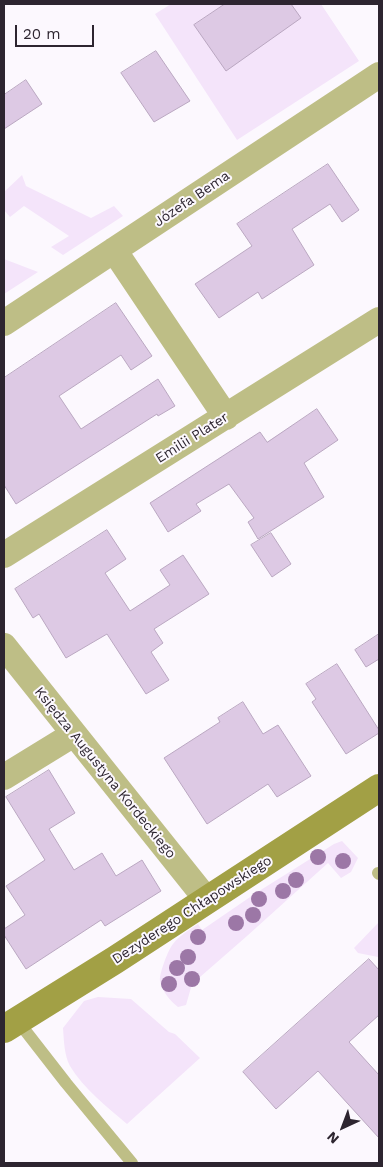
<!DOCTYPE html>
<html>
<head>
<meta charset="utf-8">
<style>
  body { margin:0 }
  #map { position:relative; width:383px; height:1167px; overflow:hidden; background:#fcf8fe; font-family:"Work Sans",sans-serif }
  canvas { display:block }
  .frame { position:absolute; inset:0; border:5px solid #2d2530; pointer-events:none }
  .north { position:absolute; left:318px; top:1102px; width:50px; height:50px; -webkit-text-stroke:4px #fcf8fe; paint-order:stroke; rotate:223deg; font-size:14px; font-weight:700; line-height:20px; text-align:center; color:#2d2530 }
  .north::after { content:''; display:block; margin:auto; width:18px; height:22px; background:#2d2530; clip-path:polygon(50% 0,100% 100%,50% 72%,0 100%) }
  .scale { position:absolute; left:15px; top:25px; width:79px; height:22px; box-sizing:border-box; border:2px solid #2d2530; border-top:0; padding-left:6px; font-size:15px; line-height:18px; white-space:nowrap; color:#2d2530; -webkit-text-stroke:4px #fcf8fe; paint-order:stroke }
</style>
</head>
<body>
<div id="map">
<canvas width="383" height="1167"></canvas>
<div class="frame"></div>
<div class="north">N</div>
<div class="scale">20 m</div>
</div>
<script>
const ctx = document.querySelector('canvas').getContext('2d');
ctx.lineJoin = 'round';
function fillPath(path, color) {
  ctx.fillStyle = color;
  ctx.fill(path, 'evenodd');
}
function stroke(path, color, width, dash) {
  ctx.strokeStyle = color;
  ctx.lineWidth = width;
  ctx.lineCap = dash ? 'butt' : 'round';
  ctx.setLineDash(dash || []);
  ctx.stroke(path);
}
function drawText(font, color, halo, rows, align = 'center') {
  ctx.font = font + ' "Work Sans",sans-serif';
  ctx.lineWidth = 4;
  ctx.setLineDash([]);
  ctx.textBaseline = 'middle';
  ctx.strokeStyle = halo;
  ctx.fillStyle = color;
  for (const [text, x, y, turn = 0] of rows) {
    ctx.save();
    ctx.translate(x, y);
    ctx.rotate((+turn || 0) * Math.PI / 180);
    ctx.textAlign = isNaN(turn) ? turn : align;
    if (halo) ctx.strokeText(text, 0, 0);
    ctx.fillText(text, 0, 0);
    ctx.restore();
  }
}
fillPath(new Path2D(`
  M171,4H321L359,61L237,140L155,14Z
  M22,175L26,186L91,218L114,206L123,216L63,255L51,247L69,236L24,206L10,217L4,210V192Z
  M4,259L38,272L4,294Z
  M342,841L358,858L351,872L341,878L328,863L247,936L192,984L186,1005L178,1007C170,1001 162,991 160,981C159,974 168,950 173,944C179,936 189,930 198,924L202,930L256,893L334,844Z
  M379,922V955L378,957L358,953L354,948Z
  M98,997L131,999L169,1032L175,1034L200,1058L127,1124C107,1107 84,1089 70,1066C64,1055 64,1040 63,1028L84,1001Z`), '#f4e4fa');
const building = new Path2D(`
  M225,4H291L301,18L226,71L194,25Z
  M156,51L190,101L154,122L121,73Z
  M26,80L42,104L4,129V95Z
  M328,164L359,210L342,222L330,204L292,229L314,265L262,299L258,292L219,318L195,284L252,246L237,224Z
  M116,303L152,356L131,370L121,355L59,396L81,429L158,379L175,406L158,416L157,414L16,504L4,485V378Z
  M317,409L338,440L304,463L324,497L258,539L248,522L254,518L229,484L196,504L201,511L168,532L150,503L260,432L267,442Z
  M107,530L126,559L105,573L130,611L170,585L160,570L183,555L209,594L154,629L163,643L151,652L169,680L146,694L107,634L66,658L39,614L33,618L15,589Z
  M271,533L291,564L272,577L251,545Z
  M379,634V659L366,667L355,650Z
  M337,664L379,730V733L346,754L312,702L316,699L306,684Z
  M243,702L263,734L278,725L311,776L277,797L268,784L207,824L164,758L220,722L218,718Z
  M49,770L75,813L49,829L74,870L102,853L116,876L142,860L161,891L105,926L101,920L26,969L4,935V929L25,915L6,886L45,860L6,797Z
  M369,959L379,970V1015L349,1042L379,1075V1138L318,1071L276,1109L243,1072Z`);
fillPath(building, '#ddc9e4');
stroke(building, '#baa7c1', 1);
stroke(new Path2D(`
  M378,873L379,874
  M17,1020L66,1083L132,1163`), '#bebe86', 12);
stroke(new Path2D(`
  M114,250L226,417
  M4,323L379,75
  M4,555L379,320
  M4,646L207,900
  M4,777L74,734`), '#bebe86', 26);
stroke(new Path2D(`
  M4,1029L115,960L379,788`), '#a2a045', 28);
ctx.fillStyle = '#9c77a6';
for (const [x, y] of [
  [318,857],
  [343,861],
  [296,880],
  [283,891],
  [259,899],
  [253,915],
  [236,923],
  [198,937],
  [188,957],
  [177,968],
  [192,979],
  [169,984]
]) {
  ctx.beginPath();
  ctx.arc(x, y, 8, 0, 2 * Math.PI);
  ctx.fill();
}
drawText('14px', '#2d2530', '#fcf8fe', [
  ["Józefa Bema",192,199,-34],
  ["Emilii Plater",192,438,-32],
  ["Księdza Augustyna Kordeckiego",105,773,51],
  ["Dezyderego Chłapowskiego",192,910,-33]
]);
</script>
</body>
</html>
